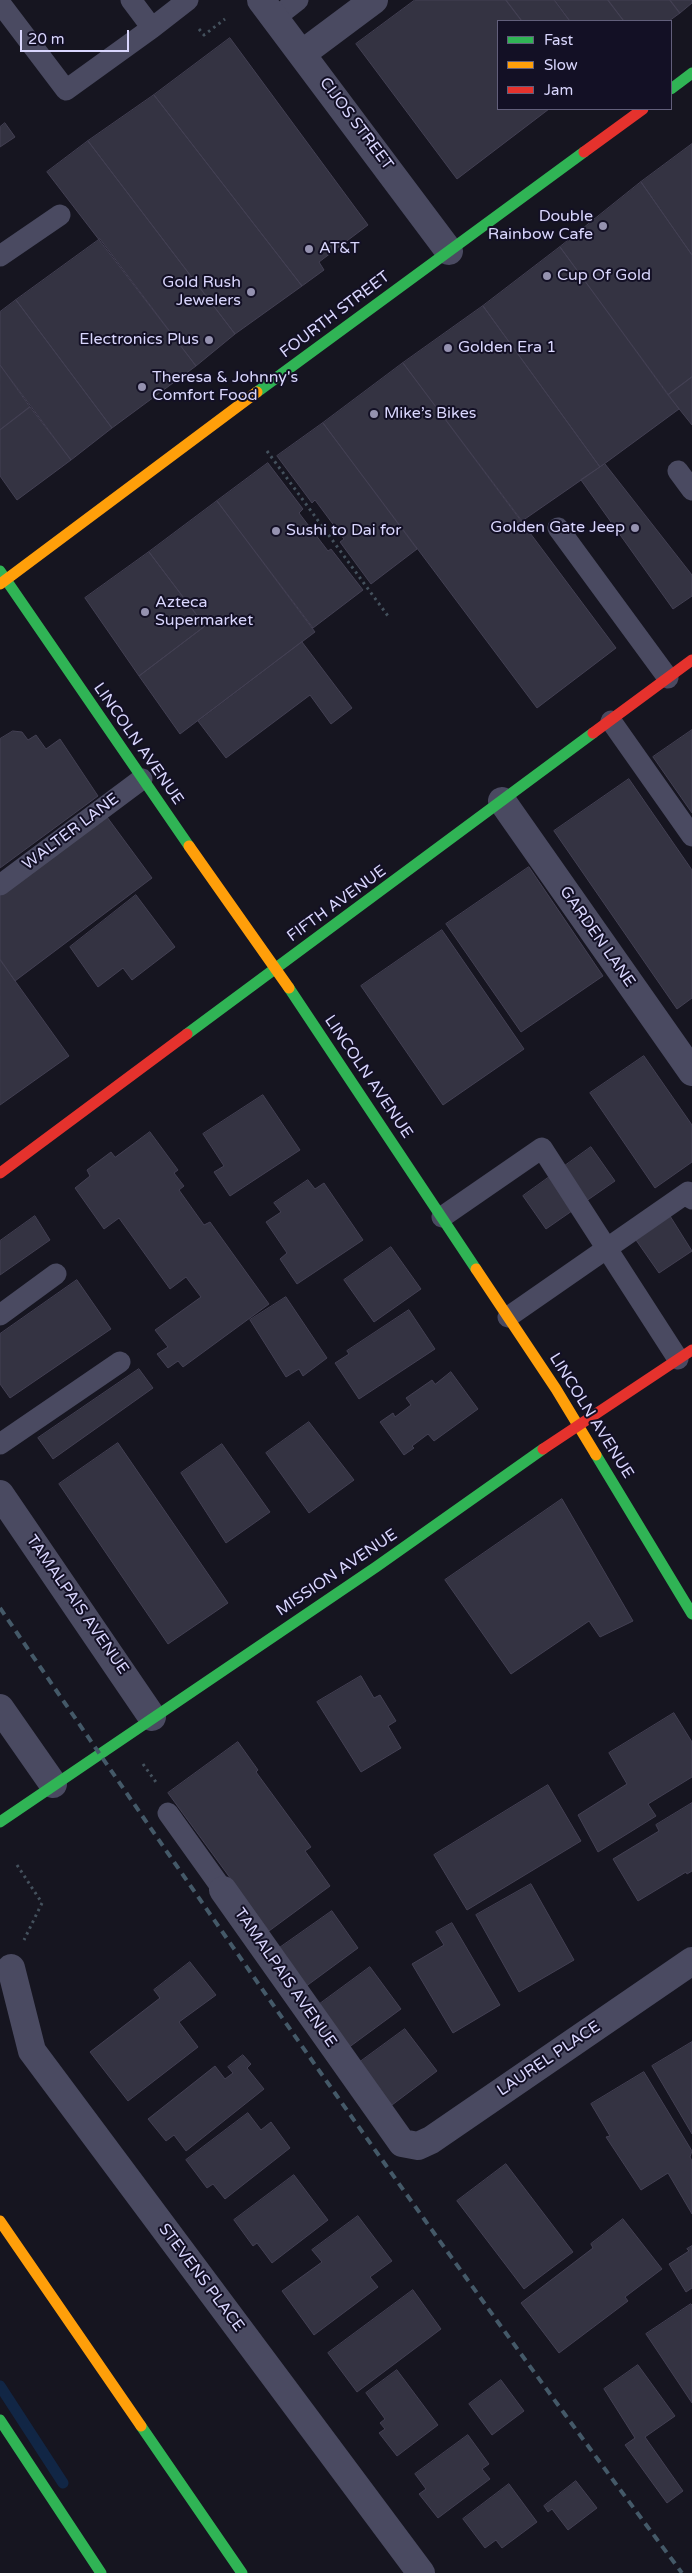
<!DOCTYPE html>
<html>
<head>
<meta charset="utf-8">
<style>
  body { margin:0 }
  #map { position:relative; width:692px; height:2573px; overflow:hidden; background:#161520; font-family:"Varela Round",sans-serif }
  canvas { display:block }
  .legend { position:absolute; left:497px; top:20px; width:175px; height:90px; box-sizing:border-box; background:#131025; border:1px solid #625f7b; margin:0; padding:6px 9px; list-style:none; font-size:15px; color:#d9d6fd }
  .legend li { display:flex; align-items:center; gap:10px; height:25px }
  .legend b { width:25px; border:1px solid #625f7b }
  .scale { position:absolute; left:20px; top:30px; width:109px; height:22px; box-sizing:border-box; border:2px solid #d9d6fd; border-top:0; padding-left:6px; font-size:15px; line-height:18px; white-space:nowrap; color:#d9d6fd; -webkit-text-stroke:4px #131025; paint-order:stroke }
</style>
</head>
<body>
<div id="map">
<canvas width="692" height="2573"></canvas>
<ul class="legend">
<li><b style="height:6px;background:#30b455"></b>Fast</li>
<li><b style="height:6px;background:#ff9f0a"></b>Slow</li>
<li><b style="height:6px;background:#e5322d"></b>Jam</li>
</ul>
<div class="scale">20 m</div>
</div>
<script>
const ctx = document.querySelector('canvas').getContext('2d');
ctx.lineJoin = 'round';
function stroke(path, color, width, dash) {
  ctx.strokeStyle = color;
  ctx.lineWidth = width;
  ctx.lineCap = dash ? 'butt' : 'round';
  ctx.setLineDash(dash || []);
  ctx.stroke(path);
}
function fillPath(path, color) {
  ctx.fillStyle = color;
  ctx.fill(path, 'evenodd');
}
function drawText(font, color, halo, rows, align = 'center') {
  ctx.font = font + ' "Varela Round",sans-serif';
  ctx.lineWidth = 4;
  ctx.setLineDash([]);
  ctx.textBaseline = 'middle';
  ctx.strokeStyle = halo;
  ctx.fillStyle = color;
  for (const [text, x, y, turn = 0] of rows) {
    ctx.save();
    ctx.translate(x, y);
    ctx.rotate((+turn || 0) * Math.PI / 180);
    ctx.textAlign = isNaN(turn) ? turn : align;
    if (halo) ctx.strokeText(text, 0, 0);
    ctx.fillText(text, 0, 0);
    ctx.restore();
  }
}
stroke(new Path2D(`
  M0,2386L63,2483`), '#112645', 11);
const building = new Path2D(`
  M415,0H506L522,21H498V109H549L457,179L356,44Z
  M506,0H554L570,21H522Z
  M555,0H608L624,21H570Z
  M608,0H670L680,13L669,21H624Z
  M670,0H692V3L680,13Z
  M230,38L368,225L319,262L324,270L302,286L154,95Z
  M154,95L302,286L235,334L88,141Z
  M5,123L15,137L0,147V127Z
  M88,141L235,334L196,366L47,172Z
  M692,144V255L641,182Z
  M641,182L692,255V377L668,395L560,247Z
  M100,239L196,366L112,428L16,300Z
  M560,247L679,409L600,467L483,306Z
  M16,300L112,428L71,460L0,365V312Z
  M483,306L600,467L522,521L403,363Z
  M403,363L616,648L537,708L323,423Z
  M0,365L30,407L0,430Z
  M692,377V425L668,395Z
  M30,407L71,460L17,500L0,476V430Z
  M323,423L417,549L371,584L340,542L344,539L315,500L312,503L277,456Z
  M268,463L303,509L299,513L328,551L331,549L363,590L313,628L217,501Z
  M605,464L692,575V596L673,609L581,480Z
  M217,501L315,632L180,734L139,676L205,626L149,552Z
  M149,552L205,626L139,676L85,598Z
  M302,642L352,708L331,724L310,695L226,758L198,721Z
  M692,730V813L653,757Z
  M13,731L22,732L28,740L36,735L46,749L60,739L98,796L0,868V739Z
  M629,779L692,870V998L677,1009L554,831Z
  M107,817L152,878L15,981L0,959V896Z
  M529,867L603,976L521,1032L446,924Z
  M136,895L175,947L132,980L123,968L98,987L70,947Z
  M442,930L524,1049L443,1105L361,986Z
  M0,960L69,1056L0,1105Z
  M644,1056L692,1125V1162L655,1188L590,1093Z
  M263,1095L300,1150L230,1196L214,1172L224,1166L203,1134Z
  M150,1132L178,1170L174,1173L184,1186L179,1190L204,1225L210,1222L269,1304L183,1367L178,1361L168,1368L157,1354L168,1347L155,1330L201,1297L186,1277L170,1289L119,1218L104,1229L75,1188L90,1176L87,1170L111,1152L115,1157Z
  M591,1147L615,1181L546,1229L523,1196Z
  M308,1180L315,1189L324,1183L363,1240L297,1284L280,1259L287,1253L266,1222L281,1212L274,1203Z
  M35,1216L50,1240L0,1275V1241Z
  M670,1216L692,1251L659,1273L636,1240Z
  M391,1247L421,1289L374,1322L344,1280Z
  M77,1280L111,1329L10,1398L0,1384V1334Z
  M286,1297L327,1358L303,1376L299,1369L286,1377L250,1320Z
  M409,1310L435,1349L359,1399L335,1363L349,1354L347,1351Z
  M139,1369L153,1388L53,1459L38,1438Z
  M451,1372L478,1409L434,1441L428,1434L412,1446L414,1448L404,1455L380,1422L393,1413L395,1417L411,1405L406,1398L432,1380L435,1384Z
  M309,1422L354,1480L309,1513L266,1453Z
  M118,1443L228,1603L168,1644L59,1484Z
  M222,1444L270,1512L226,1543L181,1473Z
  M562,1499L633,1621L600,1637L589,1621L511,1674L445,1580Z
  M361,1676L374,1698L380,1695L396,1721L388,1726L401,1748L361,1772L317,1702Z
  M674,1713L692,1742V1777L648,1804L656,1816L598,1852L578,1815L627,1784L609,1753Z
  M238,1742L258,1770L256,1772L311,1847L305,1851L330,1886L269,1931L168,1793Z
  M548,1785L581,1841L467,1910L434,1855Z
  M692,1803V1871L687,1874L686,1872L638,1901L613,1859L659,1831L656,1825Z
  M531,1884L574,1960L519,1992L476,1915Z
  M332,1911L358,1948L305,1987L278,1949Z
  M452,1923L500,2005L453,2033L412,1964L444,1945L436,1932Z
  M190,1962L216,1995L179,2022L198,2047L128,2101L90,2052L160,1998L154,1990Z
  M370,1967L401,2009L348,2048L317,2006Z
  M405,2029L437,2071L392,2105L360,2062Z
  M692,2042V2134L652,2066Z
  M243,2055L251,2064L247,2068L264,2089L186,2151L174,2135L166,2141L148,2119L215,2066L225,2079L233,2073L228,2067Z
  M644,2072L692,2151L690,2157L692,2161V2214L668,2173L641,2190L606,2137L610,2136L591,2104Z
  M248,2113L261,2130L271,2122L290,2148L225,2199L213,2184L207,2188L186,2160Z
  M506,2164L573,2252L524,2289L457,2201Z
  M294,2175L328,2220L272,2263L257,2243L253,2246L234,2220Z
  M358,2216L392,2261L370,2277L378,2287L314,2335L282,2291L322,2262L312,2250Z
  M623,2219L662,2269L625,2297L628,2301L559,2353L521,2303L593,2248L591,2244Z
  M692,2246V2288L686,2292L669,2264L689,2251L687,2249Z
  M413,2290L441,2329L357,2392L328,2353Z
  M691,2304L692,2305V2403L646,2334Z
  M638,2365L675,2416L645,2437L683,2491L667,2503L625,2445L635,2438L604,2389Z
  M397,2370L438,2425L397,2456L379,2433L385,2429L380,2423L385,2419L366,2393Z
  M501,2380L524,2411L492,2435L469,2404Z
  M468,2435L489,2464L482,2469L490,2479L438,2518L419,2494L426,2489L415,2474Z
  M576,2481L597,2508L568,2530L552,2509L548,2512L544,2506Z
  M509,2484L537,2522L502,2548L496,2540L485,2548L463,2519Z`);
fillPath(building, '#343342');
stroke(building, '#434053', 1);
stroke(new Path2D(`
  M199,29L204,35L225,19
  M267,451L388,616
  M143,1764L158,1785
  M17,1865L42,1903L24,1940`), '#44515d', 3, [2.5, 4]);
stroke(new Path2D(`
  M0,3L66,90L152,28L131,0
  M275,18L298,0
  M152,28L188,0
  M0,256L60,215
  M678,471L692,490
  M558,528L668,678
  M611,721L692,836
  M0,885L142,779
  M442,1217L542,1148L678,1359
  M0,1315L56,1274
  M508,1317L688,1192L692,1199
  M0,1444L120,1362
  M168,1813L223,1890`), '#4a4a61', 21);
stroke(new Path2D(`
  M261,0L449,251
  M303,53L374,0
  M502,801L692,1072
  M0,1494L152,1717
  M0,1708L53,1784
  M223,1890L402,2143L418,2146L431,2140L692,1961
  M11,1968L32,2051L421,2573`), '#4a4a61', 28);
stroke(new Path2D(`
  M671,89L692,73
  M257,392L584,152
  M0,571L189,846
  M289,988L476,1269
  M187,1034L593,733
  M596,1455L692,1614
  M0,1822L376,1567L543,1449
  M0,2420L101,2573
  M141,2426L242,2573`), '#30b455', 11);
stroke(new Path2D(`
  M0,584L257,392
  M189,846L289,988
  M476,1269L556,1389L596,1455
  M0,2221L141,2426`), '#ff9f0a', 11);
stroke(new Path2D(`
  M584,152L643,109
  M593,733L692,660
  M0,1173L187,1034
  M543,1449L692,1350`), '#e5322d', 11);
stroke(new Path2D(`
  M0,1608C222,1934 446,2257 682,2573`), '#445968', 4, [8, 6]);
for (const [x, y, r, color] of [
  [603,226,5,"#9592b0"],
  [309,249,5,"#9592b0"],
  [547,276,5,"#9592b0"],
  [251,292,5,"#9592b0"],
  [209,340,5,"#9592b0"],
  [448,348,5,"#9592b0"],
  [142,387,5,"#9592b0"],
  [374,414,5,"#9592b0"],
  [635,528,5,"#9592b0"],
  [276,531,5,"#9592b0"],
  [145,612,5,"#9592b0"]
]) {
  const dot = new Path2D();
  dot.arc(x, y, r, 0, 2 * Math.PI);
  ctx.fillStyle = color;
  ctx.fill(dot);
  stroke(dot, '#131025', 2);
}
drawText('16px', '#d9d6fd', '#131025', [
  ["CIJOS STREET",356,124,53],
  ["FOURTH STREET",335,315,-37],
  ["LINCOLN AVENUE",138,744,55],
  ["WALTER LANE",71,832,-37],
  ["FIFTH AVENUE",337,904,-36],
  ["GARDEN LANE",597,937,55],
  ["LINCOLN AVENUE",368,1077,56],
  ["LINCOLN AVENUE",591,1416,58],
  ["MISSION AVENUE",337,1573,-34],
  ["TAMALPAIS AVENUE",77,1605,55],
  ["TAMALPAIS AVENUE",285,1978,55],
  ["LAUREL PLACE",549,2059,-34],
  ["STEVENS PLACE",201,2278,53]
]);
drawText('16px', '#d9d6fd', '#131025', [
  ["Double",593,217,"right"],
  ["Rainbow Cafe",593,235,"right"],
  ["AT&T",319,249],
  ["Cup Of Gold",557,276],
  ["Gold Rush",241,283,"right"],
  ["Jewelers",241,301,"right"],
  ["Electronics Plus",199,340,"right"],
  ["Golden Era 1",458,348],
  ["Theresa & Johnny's",152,378],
  ["Comfort Food",152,396],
  ["Mike’s Bikes",384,414],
  ["Golden Gate Jeep",625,528,"right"],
  ["Sushi to Dai for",286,531],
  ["Azteca",155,603],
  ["Supermarket",155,621]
], 'left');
</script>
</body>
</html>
